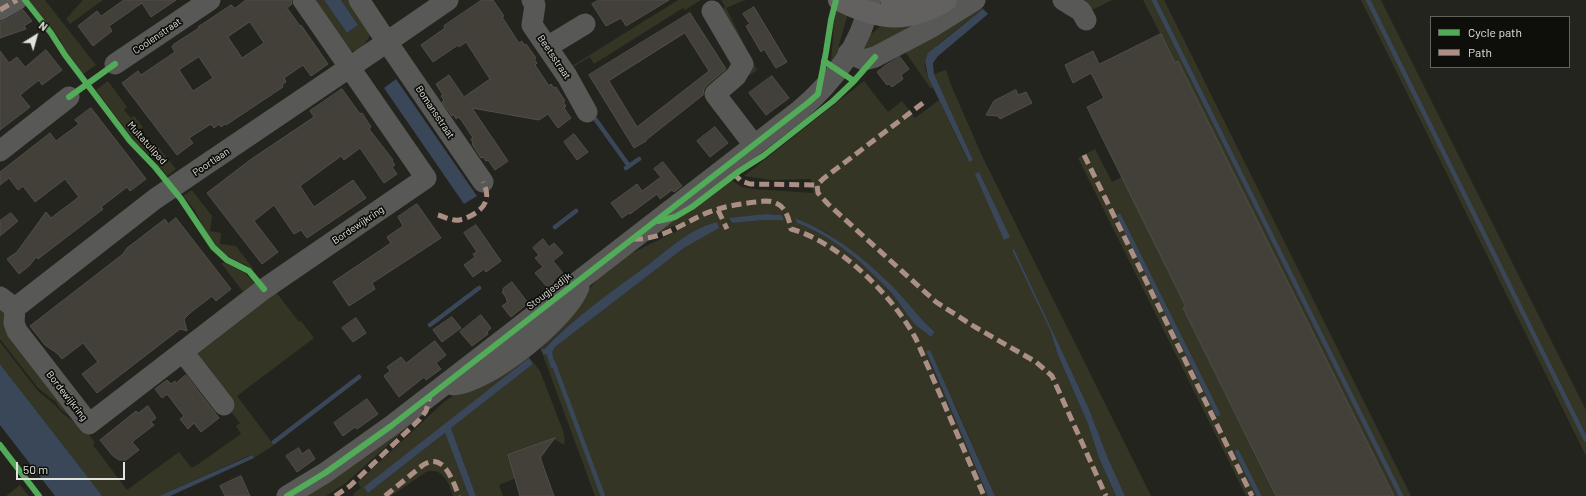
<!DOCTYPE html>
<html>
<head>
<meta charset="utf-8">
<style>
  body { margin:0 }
  #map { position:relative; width:1586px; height:496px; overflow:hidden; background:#24241f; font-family:Barlow,sans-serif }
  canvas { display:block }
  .legend { position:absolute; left:1430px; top:16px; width:140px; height:52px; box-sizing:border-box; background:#0e0e0a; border:1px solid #63635e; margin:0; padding:5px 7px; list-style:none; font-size:12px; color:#e3e2dd }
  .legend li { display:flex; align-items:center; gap:8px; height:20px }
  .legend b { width:20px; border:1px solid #63635e }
  .north { position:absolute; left:16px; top:16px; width:40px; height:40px; -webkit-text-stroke:3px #0e0e0a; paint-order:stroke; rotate:37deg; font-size:11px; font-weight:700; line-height:16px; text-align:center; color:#e3e2dd }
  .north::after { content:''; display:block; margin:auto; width:14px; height:18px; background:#e3e2dd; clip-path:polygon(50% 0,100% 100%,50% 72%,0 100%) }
  .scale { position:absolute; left:16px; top:462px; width:109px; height:18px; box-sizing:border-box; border:2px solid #e3e2dd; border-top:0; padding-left:5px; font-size:12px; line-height:14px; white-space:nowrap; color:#e3e2dd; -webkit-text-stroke:3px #0e0e0a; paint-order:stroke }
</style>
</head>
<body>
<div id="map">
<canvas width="1586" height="496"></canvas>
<ul class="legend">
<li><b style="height:5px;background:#51ab58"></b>Cycle path</li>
<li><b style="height:5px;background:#ac8f84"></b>Path</li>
</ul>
<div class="north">N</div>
<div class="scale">50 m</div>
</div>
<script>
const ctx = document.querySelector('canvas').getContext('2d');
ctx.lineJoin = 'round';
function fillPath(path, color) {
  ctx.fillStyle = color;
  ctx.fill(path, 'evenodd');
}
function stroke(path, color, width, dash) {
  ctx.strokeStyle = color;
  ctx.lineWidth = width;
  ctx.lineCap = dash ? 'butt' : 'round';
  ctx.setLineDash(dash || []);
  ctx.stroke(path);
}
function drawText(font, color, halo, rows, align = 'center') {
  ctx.font = font + ' Barlow,sans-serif';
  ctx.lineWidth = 3.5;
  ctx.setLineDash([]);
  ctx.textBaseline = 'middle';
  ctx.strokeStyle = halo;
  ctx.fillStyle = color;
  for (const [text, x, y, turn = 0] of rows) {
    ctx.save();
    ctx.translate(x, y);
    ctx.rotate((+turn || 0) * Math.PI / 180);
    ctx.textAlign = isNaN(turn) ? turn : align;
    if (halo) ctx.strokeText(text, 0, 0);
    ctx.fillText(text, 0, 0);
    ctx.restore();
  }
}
fillPath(new Path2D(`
  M29,0H45L96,65L83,74L63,47L60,39Z
  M83,0H103L70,24L66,19Z
  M311,0H324L347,33L358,25L341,0H352L371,33C367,42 360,52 349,51Z
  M678,0H701L685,10L683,8L594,64L590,57L573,67L572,66Z
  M721,0H745L726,8L757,70L744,79L719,10L725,7Z
  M1072,0H1112L1090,11Z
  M1143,0H1164L1411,496H1394L1177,62L1175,63Z
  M1361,0H1381L1586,410V456Z
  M978,3L983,9C972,19 928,48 925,61C923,69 930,80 933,87L931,89L901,46Z
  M837,7L848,13L837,52L831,62L834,23Z
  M931,15L867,54L863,47L870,35L882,25Z
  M946,70L951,85L983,158L1151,496H1125L1107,456L1089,409L1014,249L1012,250L1050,330L1058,355L1088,424L1099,458L1116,496H995L955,405L926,352L988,496H595L540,347L600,276L624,257L683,228L681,223L655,234L731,180L742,187L753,189L813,193L811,179L771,180L744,176L864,81L888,112L902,101L915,118L939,100L968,161L973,160L934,74ZM765,214L782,215L784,220H765L732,223L729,219ZM796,218L826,232L846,247L935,332L931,337C916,326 906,311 894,297C868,266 835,238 797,223ZM717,222L718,228L684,248L555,347C550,352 554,359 556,365L551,367L547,355L543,354L541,349H543C575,317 612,291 648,265C670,248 689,229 717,222Z
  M108,81L127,107L124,110L131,118L134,116L143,127L139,130L151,147L156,144L176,169L167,176L153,157L137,144L96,90Z
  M1095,149L1112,182L1122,177L1186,307L1183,309L1276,496H1246L1078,158Z
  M192,190L212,216L210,231L221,233L220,244L236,246L255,271C244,262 230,260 220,250C208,239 203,226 195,211C192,206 187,201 183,196Z
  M221,263H225L245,273L255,284L244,293Z
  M276,292L299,322L301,321L314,338L237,396L274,445L254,458L252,455L248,456L159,496H102L0,364V342L38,391L55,405L62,413L78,425L81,423L95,443L93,445L127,490L179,452L191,467H194L241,434L236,426L240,423L223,402L196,353Z
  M0,305L74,419L60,409L56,402L38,388L0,339Z
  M529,357L540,371L563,431L565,441L564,445L554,439L539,462L533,446L508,455L516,478L499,485L503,496H476L451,428L533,364L529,358L368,493L445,433L469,496H453C449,483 443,467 426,472L391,496H354L353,494L361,488L358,482L445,401L518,358Z
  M422,414L346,483L326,496H303Z
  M20,485L29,496H6Z`), '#343525');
fillPath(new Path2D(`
  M324,0H341L358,25L347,33Z
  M983,9L988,14L938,56L933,63L934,74L973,160L969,162L928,77L925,61L928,53Z
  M396,79L477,196L464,204L384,88Z
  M979,172L1010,237L1004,240L975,174Z
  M765,214L782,215L784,220H765L732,223L729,218Z
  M795,218C834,233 866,260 895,289C909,304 920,319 935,332L931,337C925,332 919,328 914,323C906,314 900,303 892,294C866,265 834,237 797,223Z
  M717,222L719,228L684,248L555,347C550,352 554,359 556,366L551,368L547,355L543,354L541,349H544C575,317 612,291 648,265C670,248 689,229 717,222Z
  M1014,249L1089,409L1107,456L1125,496H1116L1099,458L1088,424L1058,355L1050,330L1012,250Z
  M930,350L995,496H988L926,351Z
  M529,358L533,364L451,428L476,496H469L445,433L368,493L364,487Z
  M0,364L100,493L102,496H55L0,425Z
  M252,455L254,458L170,496H159Z`), '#394759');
stroke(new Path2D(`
  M1154,0L1401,496
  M1368,0L1586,440
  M596,120L629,166
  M626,168L639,159
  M1119,216L1218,414
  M555,227L576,211
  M430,325L479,288
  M553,362L603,496
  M274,442L359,377
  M1237,452L1259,496`), '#394759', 4.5);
const building = new Path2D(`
  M124,0H176L151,17L142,3L109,26L112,31L93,46L78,26L97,11L101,16Z
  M246,0H291L292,4L287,8L300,26L301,25L328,64L311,76L303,65L284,78L286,82L282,85L283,87L226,125L225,124L221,127L219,124L214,128L211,124L189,138L193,143L177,155L122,83L138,71L141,75L175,52L172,47L174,44L199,28L198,27L231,5L235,8ZM250,22L264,43L242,58L228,37ZM199,57L213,78L193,91L179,70Z
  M482,0H493L504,16L502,17L519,43L522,41L524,45L526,44L536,58L534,59L537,63L535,65L549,86L551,84L554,88L556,87L565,101L563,102L566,106L564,108L571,118L558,128L548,114L539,120L472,108L508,161L495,170L488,160L486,161L483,157L481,158L472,144L473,143L471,139L473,138L466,127L459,117L456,119L453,114L452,116L442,102L444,100L441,96L443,95L436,84L449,75L464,97L490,79L466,42L459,47L458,45L433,62L421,45L445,28L444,26Z
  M599,0H669L626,26L621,18L606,26L592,4Z
  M754,7L787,62L776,68L764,49L761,52L746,26L750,24L743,14Z
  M23,10L32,21L24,26L26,29L0,38V22L6,20Z
  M690,13L726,69L707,85L704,89L703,95L646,140V141L634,148L589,75ZM685,33L709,71L637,127L609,81Z
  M1161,34L1175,63L1178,61L1394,496H1276L1183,308L1186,307L1087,107L1104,98L1091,73L1073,83L1065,65L1093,51L1099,64Z
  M46,50L62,70L42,85L39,80L20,95L30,107L0,130V51L9,63L17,57L25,67Z
  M900,57L909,69L901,75L903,79L892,87L889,84L887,85L877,72L886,65Z
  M772,76L789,98L766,115L749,93Z
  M342,89L360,114L362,113L371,127L369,129L393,160L392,161L395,165L392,167L397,174L384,183L360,148L344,160L341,156L300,186L314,207L353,180L366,198L307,238L301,230L294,234L274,205L254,221L278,252L262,264L207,193L250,160L314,117L310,111Z
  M1016,90L1018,95L1026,92L1032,103L1000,119L998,116L986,115L994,101Z
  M91,108L146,179L130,191L127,187L101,207L103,209L38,259L36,257L30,265L19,274L7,259L17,252L46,212L51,218L79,197L65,179L35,202L23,186L18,190L9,178L0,185V172L50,133L56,141L79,124L75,120Z
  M715,127L728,143L710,157L697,141Z
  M574,134L588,152L577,160L564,142Z
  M663,162L682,186L674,192L672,190L660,199L657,194L630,214L629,213L622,218L611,203L637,184L642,191L661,177L654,169Z
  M417,204L441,238L372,283L375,289L349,306L333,282L391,243L387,237L403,226L398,217Z
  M11,213L18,221L0,236V221Z
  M176,218L231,289L216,301L212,296L190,313L184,319L187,331L180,329L97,393L82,374L98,362L83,343L62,359L58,354L45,345L30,326L123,254L127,248L165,219L168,224Z
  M476,225L501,261L486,272L484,269L473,277L464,265L475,257L473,254L477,252L464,233Z
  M543,239L549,247L554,243L563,253L553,261L563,273L554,280L553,286L549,289L535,273L543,267L535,258L539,255L533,248Z
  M512,282L528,303L511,317L502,306L508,302L506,300L507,299L502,292L504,290L503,289Z
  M481,315L491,328L487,332L488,334L472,346L460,332Z
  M452,317L461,328L442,342L433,330Z
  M356,318L366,333L353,342L342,328Z
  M435,341L446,355L436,363L441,369L426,380L424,377L399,397L384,376L390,371L387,367L401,357L406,363Z
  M186,375L219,418L201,432L194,423L188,429L180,419L184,416L167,394L162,398L155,389L167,380L171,384L175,381L176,383Z
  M367,399L378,414L357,429L355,427L343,436L334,423Z
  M148,406L156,418L151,422L154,425L132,442L139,450L126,460H119L112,455L100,440L136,411L138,413Z
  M555,438L540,457L554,496H520L508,455Z
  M299,448L302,454L309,449L315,459L297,472L286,456Z
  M241,476L250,496H225L220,486Z`);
fillPath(building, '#433f39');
stroke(building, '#504f4b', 1);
stroke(new Path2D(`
  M448,0L387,42L483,182
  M532,0L535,5L532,25L567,76L587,112
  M1063,0L1081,11L1086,20
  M0,10L17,0
  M712,11L743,64L736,76L715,94L754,145
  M547,47L585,24
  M848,53L864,60L875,57L930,28L975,0
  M115,64L210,0
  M0,151L69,97
  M0,297L15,308L155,199L387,42L359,0
  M15,308L14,323L17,331L89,424L264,289L426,178L303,0
  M183,352L224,405
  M453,385C488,383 567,319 579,287
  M287,496L325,473L391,426L800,110C833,82 862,44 870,0`), '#585856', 21);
stroke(new Path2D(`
  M839,0C878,20 908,24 946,0
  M891,0H916`), '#62615f', 22);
stroke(new Path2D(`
  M0,10L17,0
  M923,103L823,179L817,185L818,193L828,204L936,302L975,327L1036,362L1052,376L1106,496
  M1084,155L1252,496
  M733,173L741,181L750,184L817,185
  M718,210L727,229
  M438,215C445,217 452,221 459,220C464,219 469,217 474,214C487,206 490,196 483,182
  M633,239C660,240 679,226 702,215C722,206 744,203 766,201C783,201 788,214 791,229C839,242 893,296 916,339L984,496
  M335,496L350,486L420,419L426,411L430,395
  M385,496L423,465C444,451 453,482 459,496`), '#ac8f84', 5, [10, 5]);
stroke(new Path2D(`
  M25,0L51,33L65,55L130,141L155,167L181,199L213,247L227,260L249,271L264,289
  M824,61L854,81L875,57
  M69,97L115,64
  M658,221L675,217L692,207L738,172L763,156L833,101L854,81
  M0,445L39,496
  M287,496L325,473L391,426L809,102L818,94L826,52L831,20L836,0`), '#51ab58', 6);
drawText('10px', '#e3e2dd', '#0e0e0a', [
  ["Coolenstraat",157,36,-34],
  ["Beetsstraat",554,57,56],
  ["Bomansstraat",435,112,56],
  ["Multatulipad",147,143,48],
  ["Poortlaan",211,162,-34],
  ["Bordewijkring",358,225,-34],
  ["Stougjesdijk",549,291,-38],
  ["Bordewijkring",67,396,52]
]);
</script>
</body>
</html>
